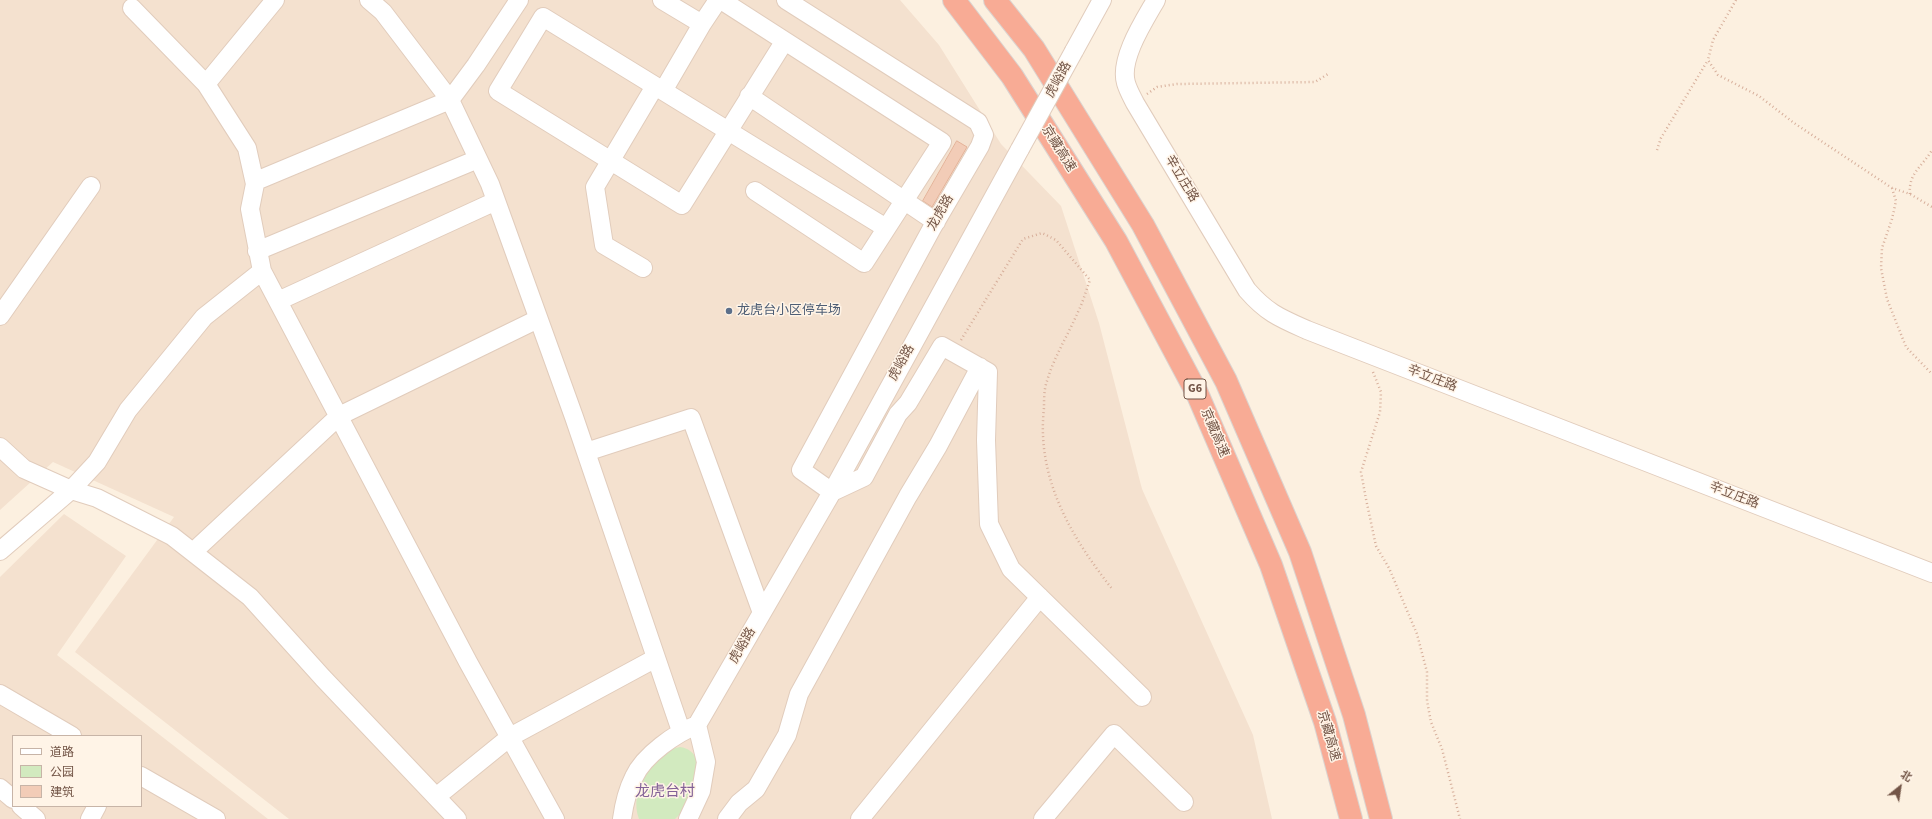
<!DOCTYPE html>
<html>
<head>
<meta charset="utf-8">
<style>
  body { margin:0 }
  #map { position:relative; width:1932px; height:819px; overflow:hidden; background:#fcf0e0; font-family:"Source Sans 3","Noto Sans SC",sans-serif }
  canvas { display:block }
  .legend { position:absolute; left:12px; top:735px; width:130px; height:72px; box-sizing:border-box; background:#fff4e7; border:1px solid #c7b4a7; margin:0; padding:5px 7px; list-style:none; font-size:12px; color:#735547 }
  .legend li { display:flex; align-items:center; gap:8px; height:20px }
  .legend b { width:20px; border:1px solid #c7b4a7 }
  .north { position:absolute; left:1880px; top:767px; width:40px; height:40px; -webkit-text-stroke:3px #fff4e7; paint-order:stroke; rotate:30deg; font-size:11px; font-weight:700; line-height:16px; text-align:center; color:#735547 }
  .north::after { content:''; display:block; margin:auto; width:14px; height:18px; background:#735547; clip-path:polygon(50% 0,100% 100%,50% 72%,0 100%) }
</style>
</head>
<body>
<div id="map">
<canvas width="1932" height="819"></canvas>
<ul class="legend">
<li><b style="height:5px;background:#fff"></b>道路</li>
<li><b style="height:11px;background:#d2eabf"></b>公园</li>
<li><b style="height:11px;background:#f2ccb7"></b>建筑</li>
</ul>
<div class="north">北</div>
</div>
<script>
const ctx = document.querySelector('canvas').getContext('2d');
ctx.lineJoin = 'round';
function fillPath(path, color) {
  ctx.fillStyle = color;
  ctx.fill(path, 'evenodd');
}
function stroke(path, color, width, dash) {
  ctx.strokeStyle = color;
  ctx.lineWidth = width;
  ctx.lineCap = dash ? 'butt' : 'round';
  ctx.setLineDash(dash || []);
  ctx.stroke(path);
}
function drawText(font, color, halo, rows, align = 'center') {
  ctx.font = font + ' "Source Sans 3","Noto Sans SC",sans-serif';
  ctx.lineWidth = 3;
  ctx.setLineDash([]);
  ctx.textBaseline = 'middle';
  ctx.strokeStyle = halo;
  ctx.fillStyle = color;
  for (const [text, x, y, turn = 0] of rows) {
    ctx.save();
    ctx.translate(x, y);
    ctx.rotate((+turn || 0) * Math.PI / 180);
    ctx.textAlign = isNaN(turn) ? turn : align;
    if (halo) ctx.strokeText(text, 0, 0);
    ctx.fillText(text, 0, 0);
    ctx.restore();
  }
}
fillPath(new Path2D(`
  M0,0H900L939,45L1001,144L1061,206L1099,323L1142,489L1253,735L1272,819H289L75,652L174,517L53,462L0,510Z
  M64,514L126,556L57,655L268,819H0V577ZM13,736H141V806H13Z`), '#f4e1cf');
fillPath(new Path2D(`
  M680,747C714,752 691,805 675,819H639C628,792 652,752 680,747Z`), '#d2eabf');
const building = new Path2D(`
  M957,141L967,147L932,207L923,201Z`);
fillPath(building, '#f2ccb7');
stroke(building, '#e5b298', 1);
const minor = new Path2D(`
  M369,0L383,12L450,100L490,184L574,417L681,731
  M662,0L702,24L718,0
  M721,0L942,142L864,263L755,191
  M786,0L978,122L984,135L980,146L932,228L801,470L832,492L864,477L898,414L908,403L942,346L988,372L986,440L989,524L1011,569L1142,697
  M1156,0C1144,21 1119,59 1126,83C1128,90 1132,97 1135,103L1247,290C1267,313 1280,318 1307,330L1932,573
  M132,8L206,84L247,148L255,184L250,209L262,271L468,662L555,819
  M784,42L682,205L498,91L543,17C657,87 772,158 886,228
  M1074,51L1102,0
  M206,84L275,0
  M663,91L702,24
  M749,96L936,222
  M255,184L256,181L450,100L476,65L519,0
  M257,251L478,159
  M643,268L604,245L595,187L655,86
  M278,301L496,201
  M0,316L91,186
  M0,447L24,469L71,490L97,498L172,536L250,597L323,678L457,819
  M586,452L691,418L762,613
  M0,551L71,490L97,462L128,410L204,317L262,271
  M193,552L339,416L538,319
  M0,694L72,736
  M697,725L832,492L1020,149
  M141,776L216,819
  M0,788L13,799
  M436,797L510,737L656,658
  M21,806L36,819
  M90,819L97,806
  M622,819C624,804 627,791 634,777C644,755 676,733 697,725L706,762L701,791L688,819
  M727,819L739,803L756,789L787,735L799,694L908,496L938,446L980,367
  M860,819L1040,597
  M1043,819L1114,734L1184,802`);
const highway = new Path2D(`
  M954,0L1012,76L1116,241L1197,393L1271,565L1325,722L1351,819
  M995,0L1034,49L1143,225L1226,381L1300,552L1354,715L1381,819`);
stroke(minor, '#e1ccbc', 20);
stroke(highway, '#dbd3cf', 24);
stroke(new Path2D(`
  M1736,0L1713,40L1708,60L1718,75L1759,96L1794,123L1892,188L1910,194L1932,207
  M1147,94L1157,87L1177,84L1315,82L1328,74
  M1657,150L1661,138L1708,60
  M1892,188L1896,201L1892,219L1882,248L1881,268L1887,299L1906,347L1932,374
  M1910,194C1908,173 1923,166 1932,150
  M961,340L1023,239L1042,233L1056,240L1090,280C1086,291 1083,302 1078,312C1068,335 1054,357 1047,381C1044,389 1044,399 1044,408C1036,478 1071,537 1113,590
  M1373,372L1381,392L1380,412L1361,472L1366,499L1376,546L1389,568L1417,634L1427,672V701L1431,722L1442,749L1460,819`), '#d7af9b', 2.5, [1, 3]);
stroke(minor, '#fff', 18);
stroke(highway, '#f8ab95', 22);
const minorBridge = new Path2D(`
  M1020,149L1074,51`);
stroke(minorBridge, '#e1ccbc', 20, []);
stroke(minorBridge, '#fff', 18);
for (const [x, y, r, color] of [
  [729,311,4,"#5c6f8a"]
]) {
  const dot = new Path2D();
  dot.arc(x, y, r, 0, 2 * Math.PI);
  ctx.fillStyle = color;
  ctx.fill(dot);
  stroke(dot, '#fff4e7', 1.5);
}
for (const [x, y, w] of [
  [1195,389,22]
]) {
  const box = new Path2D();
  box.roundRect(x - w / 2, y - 10, w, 20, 3);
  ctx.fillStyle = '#fff4e7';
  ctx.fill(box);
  stroke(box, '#735547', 1);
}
drawText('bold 12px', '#735547', null, [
  ["G6",1195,389]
]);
drawText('13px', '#735547', '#fff4e7', [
  ["虎峪路",1059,80,-61],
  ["京藏高速",1058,149,58],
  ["辛立庄路",1181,179,59],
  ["龙虎路",941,213,-60],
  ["虎峪路",902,363,-61],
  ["辛立庄路",1432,379,21],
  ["京藏高速",1214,433,67],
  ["辛立庄路",1734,496,21],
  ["虎峪路",743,646,-60],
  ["京藏高速",1328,736,74]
]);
drawText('13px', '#4e5e75', '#fff4e7', [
  ["龙虎台小区停车场",737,311]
], 'left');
drawText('15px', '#836297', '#fff4e7', [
  ["龙虎台村",665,793]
]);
</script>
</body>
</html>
